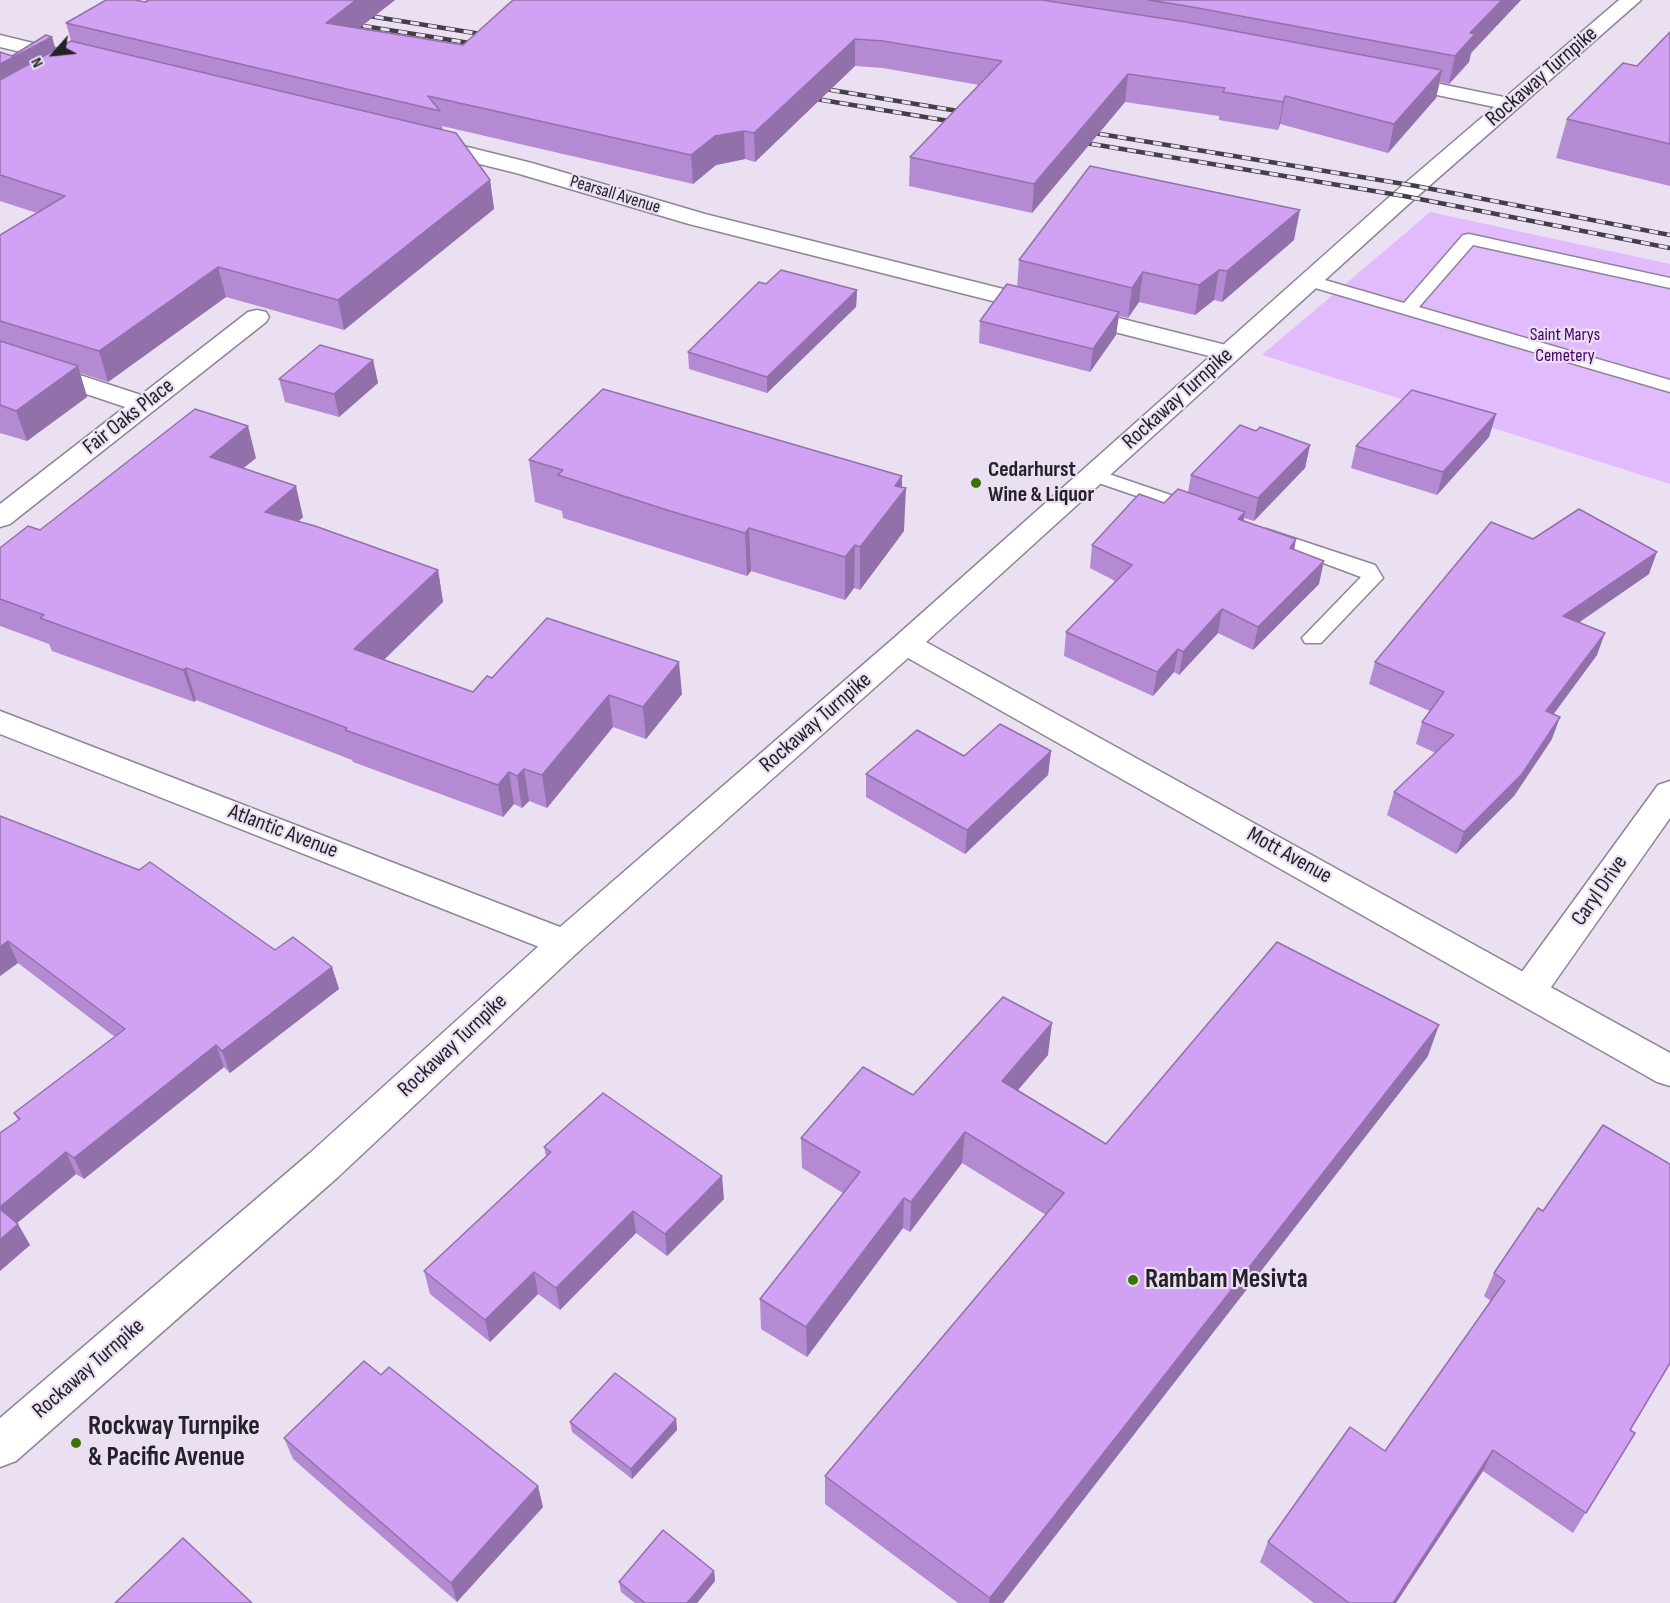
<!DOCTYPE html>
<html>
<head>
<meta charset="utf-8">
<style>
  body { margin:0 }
  #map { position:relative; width:1670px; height:1603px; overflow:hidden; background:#eae0f2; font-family:"Sofia Sans Condensed",sans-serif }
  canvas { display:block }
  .north { position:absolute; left:24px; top:24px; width:60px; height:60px; -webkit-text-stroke:4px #eae0f2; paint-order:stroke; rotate:243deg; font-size:16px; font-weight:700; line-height:24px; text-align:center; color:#252128 }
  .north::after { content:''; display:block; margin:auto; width:21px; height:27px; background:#252128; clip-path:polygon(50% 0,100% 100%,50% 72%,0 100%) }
</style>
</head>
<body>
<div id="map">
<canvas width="1670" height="1603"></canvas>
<div class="north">N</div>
</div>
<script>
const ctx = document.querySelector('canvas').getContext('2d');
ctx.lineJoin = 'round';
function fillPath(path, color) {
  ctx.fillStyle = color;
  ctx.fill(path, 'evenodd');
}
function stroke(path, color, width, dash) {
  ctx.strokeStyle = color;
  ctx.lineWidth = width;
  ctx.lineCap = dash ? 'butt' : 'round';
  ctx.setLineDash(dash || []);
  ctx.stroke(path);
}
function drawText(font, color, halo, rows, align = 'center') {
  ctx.font = font + ' "Sofia Sans Condensed",sans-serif';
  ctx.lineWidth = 4.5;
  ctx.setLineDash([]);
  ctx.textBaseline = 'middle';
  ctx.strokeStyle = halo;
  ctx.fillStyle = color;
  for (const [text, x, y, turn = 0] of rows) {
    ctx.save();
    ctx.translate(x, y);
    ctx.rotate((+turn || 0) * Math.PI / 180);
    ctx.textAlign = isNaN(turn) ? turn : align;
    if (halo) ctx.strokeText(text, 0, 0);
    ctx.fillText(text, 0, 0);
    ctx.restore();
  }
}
fillPath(new Path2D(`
  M1430,212L1670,264V484L1262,355Z`), '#e2bbff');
const lane = new Path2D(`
  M1469,234L1670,278V288L1473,245L1419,307L1670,380V392L1305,285L1302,281L1311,276L1404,303L1463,235Z
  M1094,469L1203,506L1206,510L1203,514H1189L1087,479L1084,475L1087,471Z
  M1266,529L1375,565L1383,578L1321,643H1305L1302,638L1361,577L1259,539L1256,535L1259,531Z`);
const street = new Path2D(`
  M0,35L78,54L81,58L78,62L71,64L0,47Z
  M1396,75L1509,98L1516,100L1520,104L1516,108L1509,110L1389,85L1386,81L1389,77Z
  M427,137L532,163L705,214L1238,348L1242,353L1238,358L1229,361L689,224L516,173L419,149L416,144L419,139Z
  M257,310L266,312L269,317L266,322L10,524L0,527V504L125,407L0,365V349L141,395L248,312Z
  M0,711L578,934L583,943L578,952L565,956L552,952L0,734Z
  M1670,781V818L1542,1000L1529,1004L1516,1000L1511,990L1516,980L1658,785Z`);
const secondary = new Path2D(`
  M1619,0H1641L1412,201L926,642L1670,1053V1086L1657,1082L908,658L578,952L338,1177L16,1461L0,1467V1418L310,1153L552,934L895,637L1396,191Z`);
stroke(lane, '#8d8495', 3);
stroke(street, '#8d8495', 3);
stroke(secondary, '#8d8495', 3);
fillPath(lane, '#fff');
fillPath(street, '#fff');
fillPath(secondary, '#fff');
const rail = new Path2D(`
  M357,14L493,36
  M345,23L482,45
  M813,87L970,113
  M804,97L961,123
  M1082,131L1416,186L1670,235
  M1074,141L1404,196L1670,248`);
stroke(rail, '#443f47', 4.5);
stroke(rail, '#eae0f2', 3, [9]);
fillPath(new Path2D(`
  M180,0H395L359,28L463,45L513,0H1521L1471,53L1469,62L1449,84L1440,82L1436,98L1388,153L1280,124L1278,130L1219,120V116L1125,102L1032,213L909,186L910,157L979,85L883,68L855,66L755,162L745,159L716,165L693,184L442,126L443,130L490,180L494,209L344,330L226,297L108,382L80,373L87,397L27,441L0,433V235L37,213L0,201V52L12,56L56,50L71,41L66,23L145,2Z
  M1670,32V186L1556,158L1567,119L1637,66Z
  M1294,240L1222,302L1214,300L1195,315L1139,302L1128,318L1119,316L1116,335L1090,372L979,343L980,321L1017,287L1019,260Z
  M766,284L857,290L856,307L767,393L689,369L688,352Z
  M373,360L378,383L339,417L285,402L279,379Z
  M1496,414L1489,437L1437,495L1351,468L1356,446Z
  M1256,431L1310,445L1305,468L1254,521L1244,518V520L1294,550L1319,584L1253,650L1218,633L1179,675L1174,672L1153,696L1064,656L1066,632L1115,581L1090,568L1092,545L1164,503L1188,492L1191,475Z
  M256,458L243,468L303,517L299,521L438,570L443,602L384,660L473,692L492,678L682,694L646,739L613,727L547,808L529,801L522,808L514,804L503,817L353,762L352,760L196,700L194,702L52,651L49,644L0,626V548L40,530Z
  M529,460L902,476V488L904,531L860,590L854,588L845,600L751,571L747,576L563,518L562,511L535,502Z
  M1533,539L1649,574L1578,623L1597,655L1553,714L1552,739L1514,796L1456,854L1387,815L1394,792L1436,753L1416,744L1422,722L1430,711L1369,684L1375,662Z
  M1051,751L1048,775L965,854L866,797V774L964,756Z
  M0,816L275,950L332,967L339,989L230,1073L224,1067L84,1179L76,1174L17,1223L30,1245L0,1271L18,1120L14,1113L115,1037L18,963L0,976Z
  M1048,1055L1018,1090L1106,1144L1428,1056L1003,1603H958L825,1504V1476L1046,1215L962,1163L910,1232L903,1228L807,1357L761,1329L760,1299L843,1193L802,1168L801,1138L913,1095Z
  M544,1147L724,1199L667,1256L636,1233L560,1310L538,1294L490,1342L430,1294L424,1271L546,1156Z
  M1538,1208L1630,1430L1635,1433L1573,1533L1483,1471L1396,1603H1314L1260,1562L1268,1542L1385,1451L1491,1301L1484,1296L1494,1273Z
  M676,1419L677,1430L632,1479L572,1432L570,1422Z
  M284,1438L543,1507L457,1602L293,1459Z
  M714,1571L715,1581L697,1603H635L621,1592L619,1582Z`), '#b48ad2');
fillPath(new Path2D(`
  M356,0H395L331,50L326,23Z
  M1502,0H1521L1471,53L1469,62L1449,84L1455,56L1470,33Z
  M52,37L60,64L0,96V64Z
  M855,39V66L755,162L754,133Z
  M1442,70L1436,98L1388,153L1394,124Z
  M1128,74L1125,102L1032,213L1034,184Z
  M1285,96L1280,124L1278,130L1283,102Z
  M744,131L745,159L716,165L693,184L691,155L715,136Z
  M490,180L494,209L344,330L338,300Z
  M1300,210L1294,240L1222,302L1227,271Z
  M218,267L226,297L108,382L99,351Z
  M1219,270L1214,300L1195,315L1199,285Z
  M1143,272L1139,302L1128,318L1132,288Z
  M857,290L856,307L767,393V377Z
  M1119,312L1116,335L1090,372L1093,349Z
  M373,360L378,383L339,417L334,394Z
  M78,366L87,397L27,441L16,411Z
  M1496,414L1489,437L1437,495L1443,472Z
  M248,426L256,458L218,489L210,457Z
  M1310,445L1305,468L1254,521L1258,498Z
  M902,476V493L906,488L904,531L860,590V547L895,486Z
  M296,486L303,517L273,543L265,512Z
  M1245,512L1241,535L1238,519Z
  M749,528L751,571L747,576L745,533Z
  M1296,539L1292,563L1290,548Z
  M855,545L854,588L845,600V557Z
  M1657,552L1649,574L1555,639L1563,616Z
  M1324,561L1319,584L1253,650L1258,627Z
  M438,570L443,602L361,682L354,649Z
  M1222,609L1218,633L1179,675L1183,652Z
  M1605,633L1597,655L1539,734L1546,711Z
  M1178,649L1174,672L1153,696L1157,672Z
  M679,662L682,694L646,739L643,707Z
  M186,668L196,700L194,702L183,670Z
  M609,695L613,727L547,808L542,775Z
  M1560,717L1552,739L1514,796L1456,854L1464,832Z
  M1051,751L1048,775L965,854L967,830Z
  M524,769L529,801L522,808L517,776Z
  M509,772L514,804L503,817L498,785Z
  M8,941L18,963L0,976V947Z
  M332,967L339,989L230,1073L222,1051Z
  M1052,1023L1048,1055L999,1112L1002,1081Z
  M1439,1025L1428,1056L1003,1603H989L990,1598Z
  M216,1045L224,1067L84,1179L74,1158Z
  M965,1132L962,1163L910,1232L911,1202Z
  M66,1152L76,1174L10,1229L0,1211V1207Z
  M722,1176L724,1199L667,1256L665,1234Z
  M904,1198L903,1228L807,1357L806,1327Z
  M633,1211L636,1233L560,1310L556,1288Z
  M18,1224L30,1245L0,1271V1240Z
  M534,1272L538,1294L490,1342L485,1320Z
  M676,1419L677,1430L632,1479L631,1469Z
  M1493,1450L1483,1471L1396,1603H1393Z
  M538,1486L543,1507L457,1602L451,1583Z
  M714,1571L715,1581L697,1603H687Z`), '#9271ab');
const building = new Path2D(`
  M106,0H135L145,2L149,0H356L326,23L463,45L513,0H1042L1186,22L1442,70L1394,124L1285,96L1283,102L1223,92L1225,88L1128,74L1034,184L910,157L1002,61L883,41L855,39L754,133L744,131L715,136L691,155L428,96L440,111L66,23Z
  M1148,0H1502L1470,33L1475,34L1455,56L1187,6Z
  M1670,32V144L1567,119L1623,63L1637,66Z
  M46,35L52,37L0,64V52L12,56Z
  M71,41L456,133L490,180L338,300L218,267L99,351L0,321V235L65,196L0,175V80Z
  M1090,166L1300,210L1227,271L1219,270L1199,285L1143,272L1132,288L1019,260Z
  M781,270L857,290L767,377L688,352L759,282L766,284Z
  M1007,284L1119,312L1093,349L980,321Z
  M0,341L78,366L16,411L0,405Z
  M320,345L373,360L334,394L279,379Z
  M603,389L902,476L895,486L906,488L860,547L855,545L845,557L749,528L745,533L670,511L558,475L563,470L529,460Z
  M1412,390L1496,414L1443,472L1356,446Z
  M195,409L248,426L210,457L296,486L265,512L315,526L438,570L354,649L473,692L487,676L492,678L547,618L679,662L643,707L609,695L542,775L524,769L517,776L509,772L498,785L345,730L347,728L186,668L183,670L40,618L44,615L0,599V548L28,526L40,530Z
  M1240,425L1256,431L1260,427L1310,445L1258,498L1191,475Z
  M1178,489L1245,512L1238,519L1296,539L1290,548L1324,561L1258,627L1222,609L1183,652L1178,649L1157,672L1066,632L1132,565L1092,545L1139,494L1164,503Z
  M1579,509L1657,552L1563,616L1605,633L1546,711L1560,717L1522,774L1464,832L1394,792L1454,735L1422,722L1444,692L1375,662L1491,522L1533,539Z
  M1000,724L1051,751L967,830L866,774L917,730L964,756Z
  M0,816L139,870L150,862L275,950L293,937L332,967L222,1051L216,1045L74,1158L66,1152L0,1207V1133L20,1119L14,1113L125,1029L8,941L0,947Z
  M1277,942L1439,1025L990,1598L825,1476L1064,1193L965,1132L911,1202L904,1198L806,1327L760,1299L860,1172L801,1138L863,1067L913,1095L1003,997L1052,1023L1002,1081L1106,1144Z
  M603,1093L722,1176L665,1234L633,1211L556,1288L534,1272L485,1320L424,1271L551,1152L544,1147Z
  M1603,1125L1670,1164V1363L1630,1430L1635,1433L1586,1513L1493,1450L1393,1603H1349L1268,1542L1350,1427L1385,1451L1505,1281L1494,1273L1538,1208L1543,1211Z
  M0,1209L18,1224L0,1240Z
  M364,1361L381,1375L389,1367L538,1486L451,1583L284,1438Z
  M615,1373L676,1419L631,1469L570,1422Z
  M663,1530L714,1571L687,1603H645L619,1582Z
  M183,1538L252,1603H115Z`);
fillPath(building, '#d1a1f4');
stroke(building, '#9271ab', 1.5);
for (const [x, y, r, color] of [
  [976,483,6,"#397304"],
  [1133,1280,6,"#397304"],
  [76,1443,6,"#397304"]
]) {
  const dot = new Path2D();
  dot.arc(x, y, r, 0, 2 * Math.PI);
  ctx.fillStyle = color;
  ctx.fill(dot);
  stroke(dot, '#eae0f2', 2);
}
drawText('18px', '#252128', '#eae0f2', [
  ["Pearsall Avenue",615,195,17]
]);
drawText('18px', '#450066', '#eae0f2', [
  ["Saint Marys",1565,335],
  ["Cemetery",1565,356]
]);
drawText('22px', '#252128', '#eae0f2', [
  ["Rockaway Turnpike",1542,77,-41],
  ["Rockaway Turnpike",1178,399,-42],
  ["Fair Oaks Place",129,417,-38],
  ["Rockaway Turnpike",816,723,-41],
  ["Atlantic Avenue",283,832,21],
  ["Mott Avenue",1289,856,29],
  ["Caryl Drive",1600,891,-55],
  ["Rockaway Turnpike",453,1046,-43],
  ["Rockaway Turnpike",89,1369,-41]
]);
drawText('bold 22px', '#252128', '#eae0f2', [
  ["Cedarhurst",988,470],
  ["Wine & Liquor",988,495]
], 'left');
drawText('bold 27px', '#252128', '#eae0f2', [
  ["Rambam Mesivta",1145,1280],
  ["Rockway Turnpike",88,1427],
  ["& Pacific Avenue",88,1458]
], 'left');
</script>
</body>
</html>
